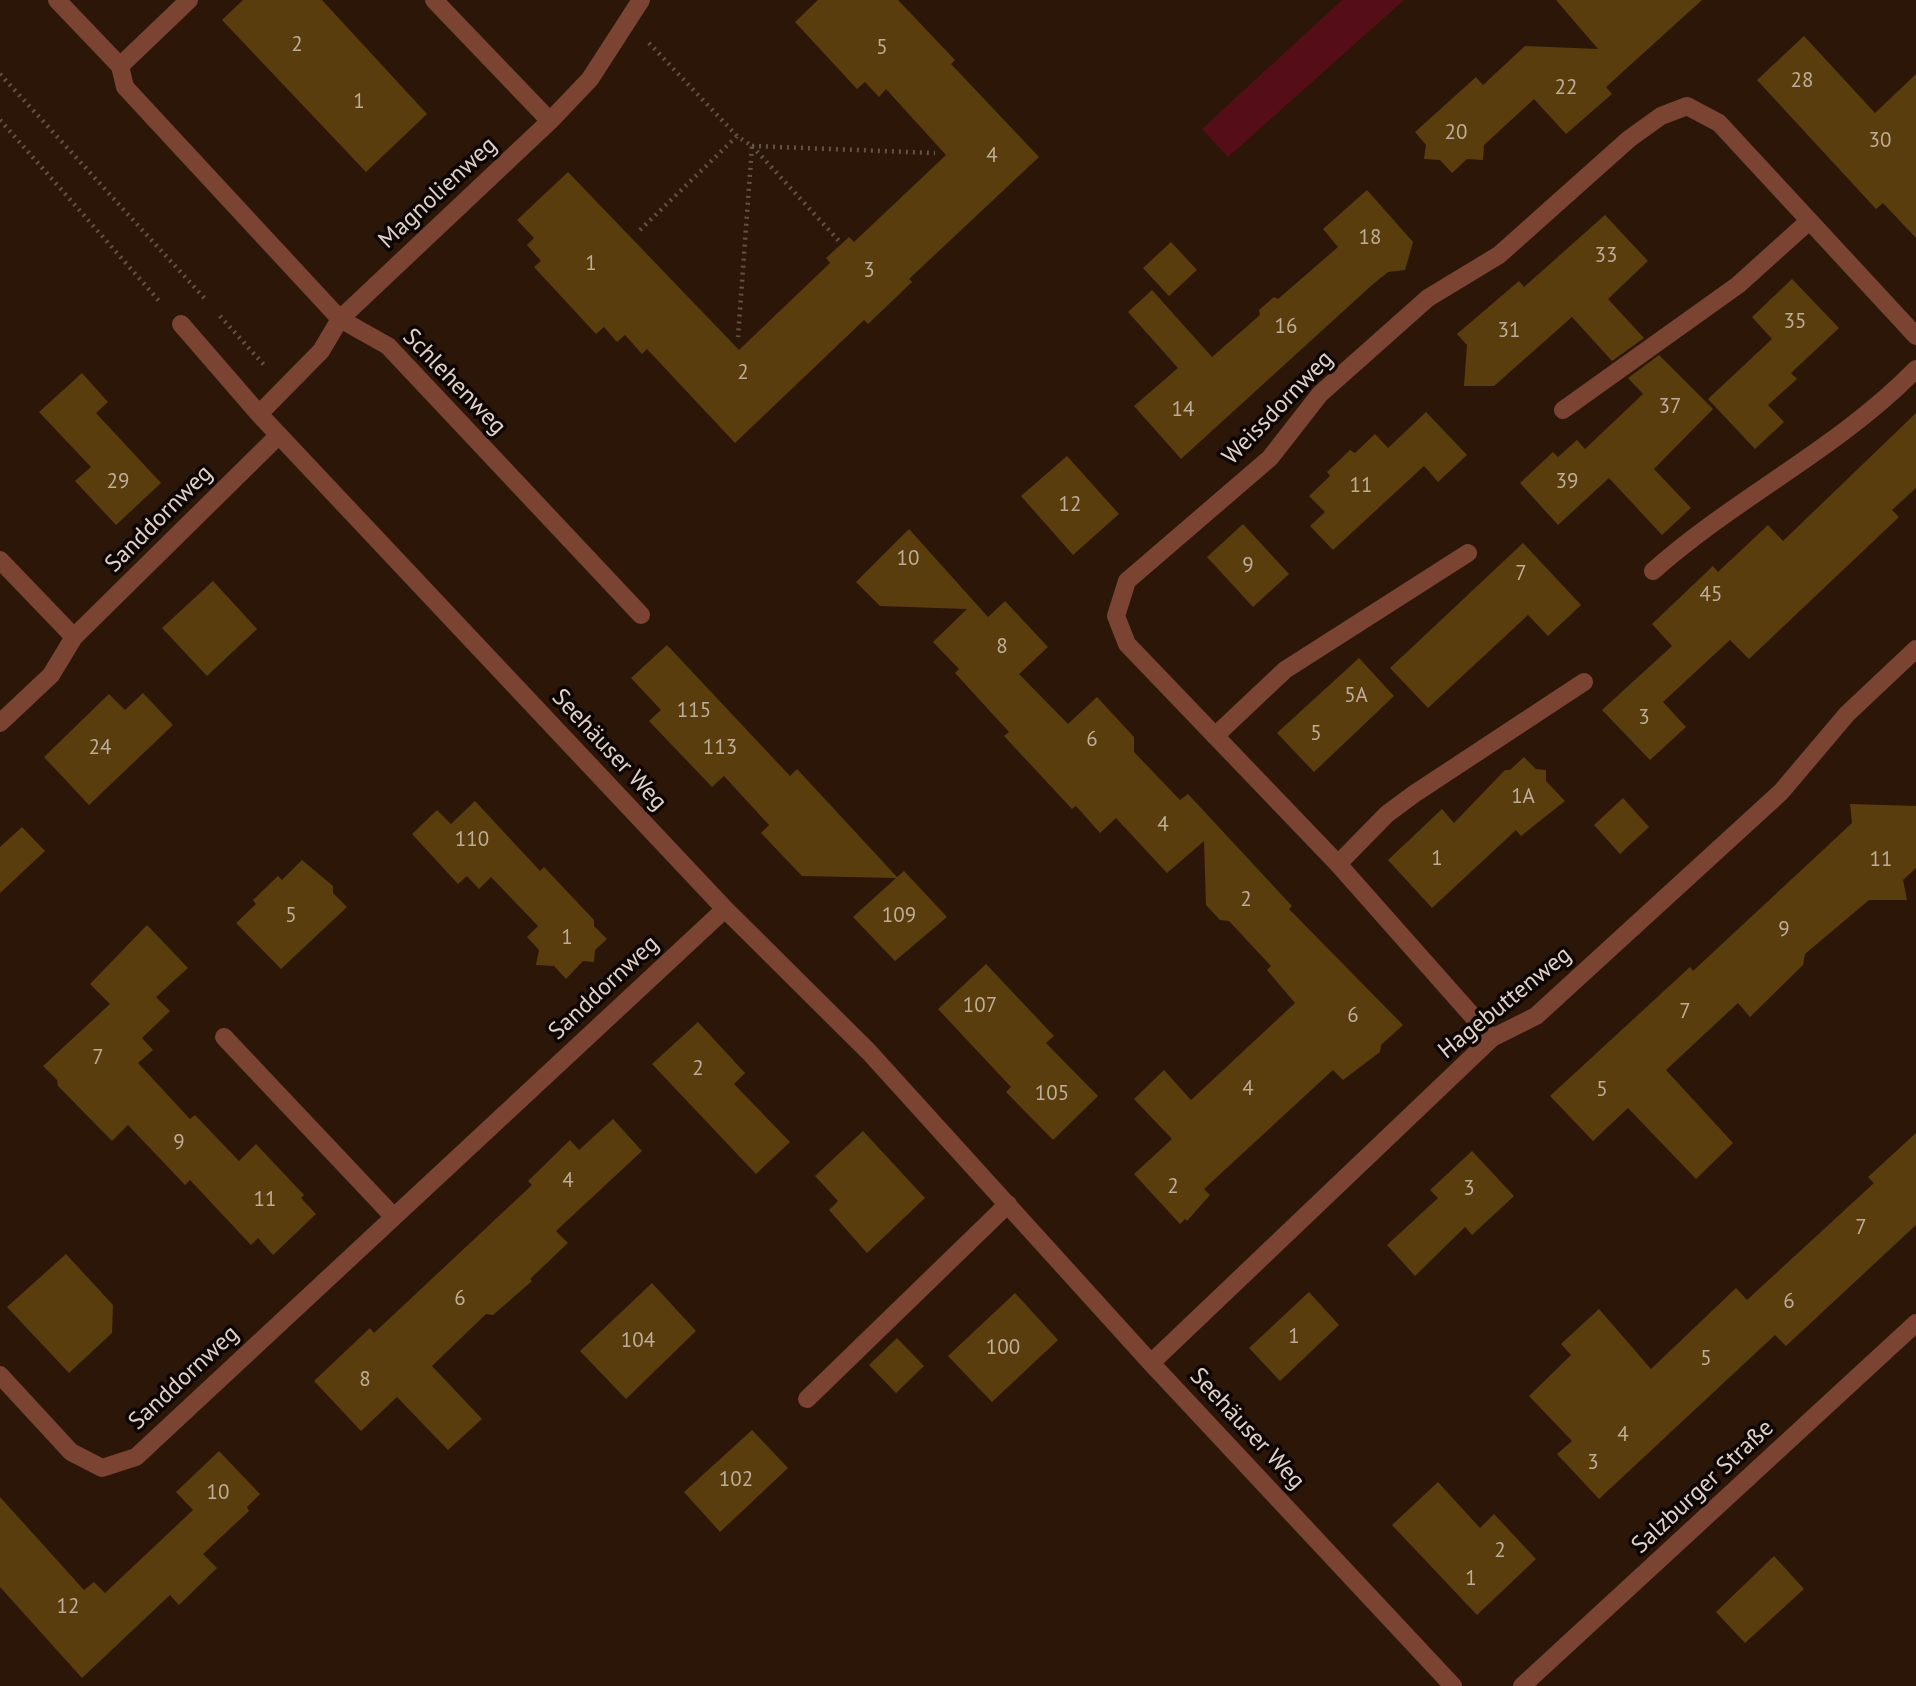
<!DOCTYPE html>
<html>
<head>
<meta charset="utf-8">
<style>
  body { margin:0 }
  canvas { display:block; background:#2b1607 }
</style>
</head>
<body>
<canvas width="1916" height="1686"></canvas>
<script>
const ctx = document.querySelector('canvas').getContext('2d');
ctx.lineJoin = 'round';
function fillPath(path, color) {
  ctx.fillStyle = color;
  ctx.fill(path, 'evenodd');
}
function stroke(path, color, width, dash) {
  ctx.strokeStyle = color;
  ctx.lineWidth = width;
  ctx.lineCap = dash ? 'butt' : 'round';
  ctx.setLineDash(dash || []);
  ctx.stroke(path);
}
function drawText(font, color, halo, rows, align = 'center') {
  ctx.font = font + ' "PT Sans",sans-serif';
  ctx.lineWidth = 7;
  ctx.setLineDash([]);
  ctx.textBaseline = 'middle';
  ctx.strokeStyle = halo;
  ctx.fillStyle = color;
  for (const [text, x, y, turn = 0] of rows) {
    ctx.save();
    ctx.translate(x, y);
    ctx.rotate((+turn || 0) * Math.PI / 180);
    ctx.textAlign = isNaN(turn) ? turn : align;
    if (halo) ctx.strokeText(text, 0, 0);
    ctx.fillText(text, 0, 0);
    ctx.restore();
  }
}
fillPath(new Path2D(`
  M1342,0H1404L1228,157L1202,129Z`), '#550e17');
fillPath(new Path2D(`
  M243,0H322L427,114L366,172L222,20Z
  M818,0H898L955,60L951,64L1039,157L909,279L912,282L868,324L864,320L735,443L647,349L642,354L625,335L617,342L604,327L596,334L534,267L541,261L527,245L534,238L517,220L568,172L739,350L830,263L826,258L849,237L854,242L946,155L886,89L879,97L865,82L857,89L795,22Z
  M1556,0H1702L1606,87L1612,94L1566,134L1534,99L1484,145L1483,160L1467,159L1452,173L1440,160L1424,159L1426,145L1415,132L1476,77L1483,85L1525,46L1598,49Z
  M1804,36L1875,113L1916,74V238L1883,203L1876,209L1757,80Z
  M1367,190L1413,242L1405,270L1388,272L1372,285L1181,459L1134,406L1178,368L1128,312L1152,290L1212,357L1260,315L1259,310L1274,297L1278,299L1338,247L1323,229Z
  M1605,215L1648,261L1608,299L1644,338L1612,361L1572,317L1494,386H1464L1467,345L1457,334L1519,281L1524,287Z
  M1171,242L1197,270L1169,296L1143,268Z
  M1792,279L1839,328L1791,373L1797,379L1768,405L1784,422L1755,449L1708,399L1772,339L1752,317Z
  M1659,355L1713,409L1654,469L1691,508L1662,535L1609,478L1558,525L1520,483L1553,452L1558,457L1577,440L1585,449L1643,394L1628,378Z
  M82,373L108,402L96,413L161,483L116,525L75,481L91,467L39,412Z
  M1426,412L1467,455L1438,482L1424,466L1333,550L1310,526L1325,512L1309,496L1330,476L1327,472L1350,450L1355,453L1375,434L1388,448Z
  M1916,413V488L1892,510L1899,517L1749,659L1730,640L1663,702L1686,727L1650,760L1602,710L1672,646L1652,624L1713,566L1718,572L1768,525L1783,541Z
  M1067,456L1119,514L1073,555L1021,496Z
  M1243,524L1289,574L1253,607L1207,557Z
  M909,529L988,617L1005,601L1048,647L1019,674L1068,724L1097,697L1134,737V752L1180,800L1188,794L1292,906L1289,909L1403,1025L1381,1045L1380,1052L1343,1080L1333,1070L1204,1189L1210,1195L1187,1221L1185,1219L1180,1224L1134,1174L1172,1139L1134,1099L1164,1070L1191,1100L1295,1003L1267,970L1271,966L1229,921L1220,920L1206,905L1204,841L1167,873L1116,818L1100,833L1076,806L1072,809L1004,736L1009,732L955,673L959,669L933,642L967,609L880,606L856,582Z
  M1523,543L1581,605L1548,636L1528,615L1428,708L1390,668Z
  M213,581L257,629L207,676L162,628Z
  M667,645L790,776L797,769L897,877L904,871L947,917L895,961L853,917L896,878L802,876L761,833L769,825L724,776L712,787L649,721L661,710L631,678Z
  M1359,658L1394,696L1314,772L1277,733Z
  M143,693L173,725L89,805L44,757L109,694L125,710Z
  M1524,757L1536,769L1546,770V781L1565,801L1521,836L1516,830L1432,908L1388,860L1442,809L1454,823L1505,770H1510Z
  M1623,798L1649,827L1620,854L1594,825Z
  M475,801L540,871L544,867L594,920V926L607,939L595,950L594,962L583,961L566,979L554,966L536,965L539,950L527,937L538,926L491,877L479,889L467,876L458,884L412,834L437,810L451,824Z
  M1850,804L1916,806V868L1903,880L1907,900H1869L1805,954L1803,965L1750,1017L1738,1003L1666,1070L1733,1143L1696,1179L1628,1108L1593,1141L1550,1096L1690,967L1693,971L1852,823Z
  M22,827L45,851L0,893V847Z
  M302,860L333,886V893L347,907L281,969L236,923L256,904L253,900L278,876L282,880Z
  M147,925L188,968L156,997L170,1011L142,1038L153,1050L138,1063L190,1119L195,1115L239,1161L256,1144L304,1195L301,1198L316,1214L273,1255L258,1238L251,1245L190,1180L185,1185L128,1125L112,1141L58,1086L57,1080L43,1066L110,1004L90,984Z
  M986,964L1054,1036L1046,1043L1098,1096L1053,1140L1006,1092L1011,1087L938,1009Z
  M698,1022L745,1073L734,1084L790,1142L756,1174L652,1064Z
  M613,1119L642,1151L556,1231L568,1243L530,1279L532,1281L493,1315L486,1314L432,1366L482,1419L448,1450L397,1397L361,1431L314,1381L370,1328L374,1333L532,1185L528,1181L570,1140L579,1150Z
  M863,1131L925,1198L867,1253L829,1210L838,1201L815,1176Z
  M1916,1133V1225L1786,1346L1775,1335L1599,1499L1557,1454L1572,1441L1529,1396L1571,1355L1561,1344L1599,1309L1651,1369L1736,1288L1747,1300L1874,1183L1868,1177Z
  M1472,1151L1514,1196L1472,1235L1465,1227L1415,1276L1387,1245L1438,1198L1430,1190Z
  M66,1254L113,1305L112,1333L69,1373L7,1307Z
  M652,1283L696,1331L626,1399L580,1351Z
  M1309,1292L1339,1325L1280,1381L1249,1348Z
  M1015,1293L1058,1340L992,1402L948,1356Z
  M897,1338L924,1366L896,1393L869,1365Z
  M752,1430L788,1468L720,1532L684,1492Z
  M219,1451L260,1494L247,1507L249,1511L203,1554L217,1568L179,1605L170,1595L82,1678L0,1587V1497L84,1590L94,1582L105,1593L193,1510L176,1492Z
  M1438,1482L1480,1528L1494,1514L1536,1559L1477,1615L1392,1525Z
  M1774,1556L1804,1589L1745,1643L1716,1612Z`), '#5a3d0d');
stroke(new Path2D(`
  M649,43L737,136L752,146L738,337
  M0,74L207,301
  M0,120L161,303
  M752,146L935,153
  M752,146L840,242
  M640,230L737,136
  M220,316L265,366`), '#645244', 4.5, [2, 5]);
stroke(new Path2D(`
  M1563,410L1738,285L1809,221
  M1653,571C1736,497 1838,449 1916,369
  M1215,736L1285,670L1468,553
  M1338,864L1387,814L1414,794L1584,682`), '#7b4432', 18);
stroke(new Path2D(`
  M57,0L120,66L125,87L340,319L388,346L641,615
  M434,0L550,121
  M120,66L189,0
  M181,324L259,414L725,909L869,1052L1151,1363L1453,1686
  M259,414L321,351L340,319L550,121L590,79L641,0
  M0,560L74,637
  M0,723L51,675L74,637L279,435
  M224,1037L393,1216
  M1492,1038L1338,864L1127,644L1116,616L1127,581L1270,458L1320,394L1428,298L1499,255L1629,139L1661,116L1687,106L1719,123L1916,336
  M1151,1363L1492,1038L1536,1016L1781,792L1847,714L1916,649
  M0,1375L71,1452L102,1468L136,1457L725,909
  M807,1399L1008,1204
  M1522,1686L1916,1323`), '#7b4432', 18);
drawText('21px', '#bead99', null, [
  ["2",297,45],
  ["5",882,48],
  ["28",1802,81],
  ["22",1566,88],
  ["1",359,102],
  ["20",1456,133],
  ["30",1880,141],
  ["4",992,156],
  ["18",1370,238],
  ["33",1606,256],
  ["1",591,264],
  ["3",869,271],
  ["35",1795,322],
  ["16",1286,327],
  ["31",1509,331],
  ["2",743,373],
  ["37",1670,407],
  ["14",1183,410],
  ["29",118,482],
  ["39",1567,482],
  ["11",1361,486],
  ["12",1070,505],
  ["10",908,559],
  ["9",1248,566],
  ["7",1521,574],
  ["45",1711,595],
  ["8",1002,647],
  ["5A",1356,696],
  ["115",694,711],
  ["3",1644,718],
  ["5",1316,734],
  ["6",1092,740],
  ["24",100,748],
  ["113",720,748],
  ["1A",1523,797],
  ["4",1163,825],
  ["110",472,840],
  ["1",1437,859],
  ["11",1881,860],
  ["2",1246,900],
  ["5",291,916],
  ["109",899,916],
  ["9",1784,930],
  ["1",567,938],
  ["107",980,1006],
  ["7",1685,1012],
  ["6",1353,1016],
  ["7",98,1058],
  ["2",698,1069],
  ["4",1248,1089],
  ["5",1602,1090],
  ["105",1052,1094],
  ["9",179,1143],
  ["4",568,1181],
  ["2",1173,1187],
  ["3",1469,1189],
  ["11",265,1200],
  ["7",1861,1228],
  ["6",460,1299],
  ["6",1789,1302],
  ["1",1294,1337],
  ["104",638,1341],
  ["100",1003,1348],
  ["5",1706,1359],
  ["8",365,1380],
  ["4",1623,1435],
  ["3",1593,1463],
  ["102",736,1480],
  ["10",218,1493],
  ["2",1500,1551],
  ["1",1471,1579],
  ["12",68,1607]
]);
drawText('24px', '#e0d2c8', '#0d0502', [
  ["Magnolienweg",438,193,-43],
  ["Schlehenweg",454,382,46],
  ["Weissdornweg",1278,408,-46],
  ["Sanddornweg",159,519,-45],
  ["Seehäuser Weg",609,750,47],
  ["Sanddornweg",604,988,-43],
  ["Hagebuttenweg",1505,1003,-39],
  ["Sanddornweg",184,1378,-43],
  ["Seehäuser Weg",1247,1429,47],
  ["Salzburger Straße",1703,1487,-43]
]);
</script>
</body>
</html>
